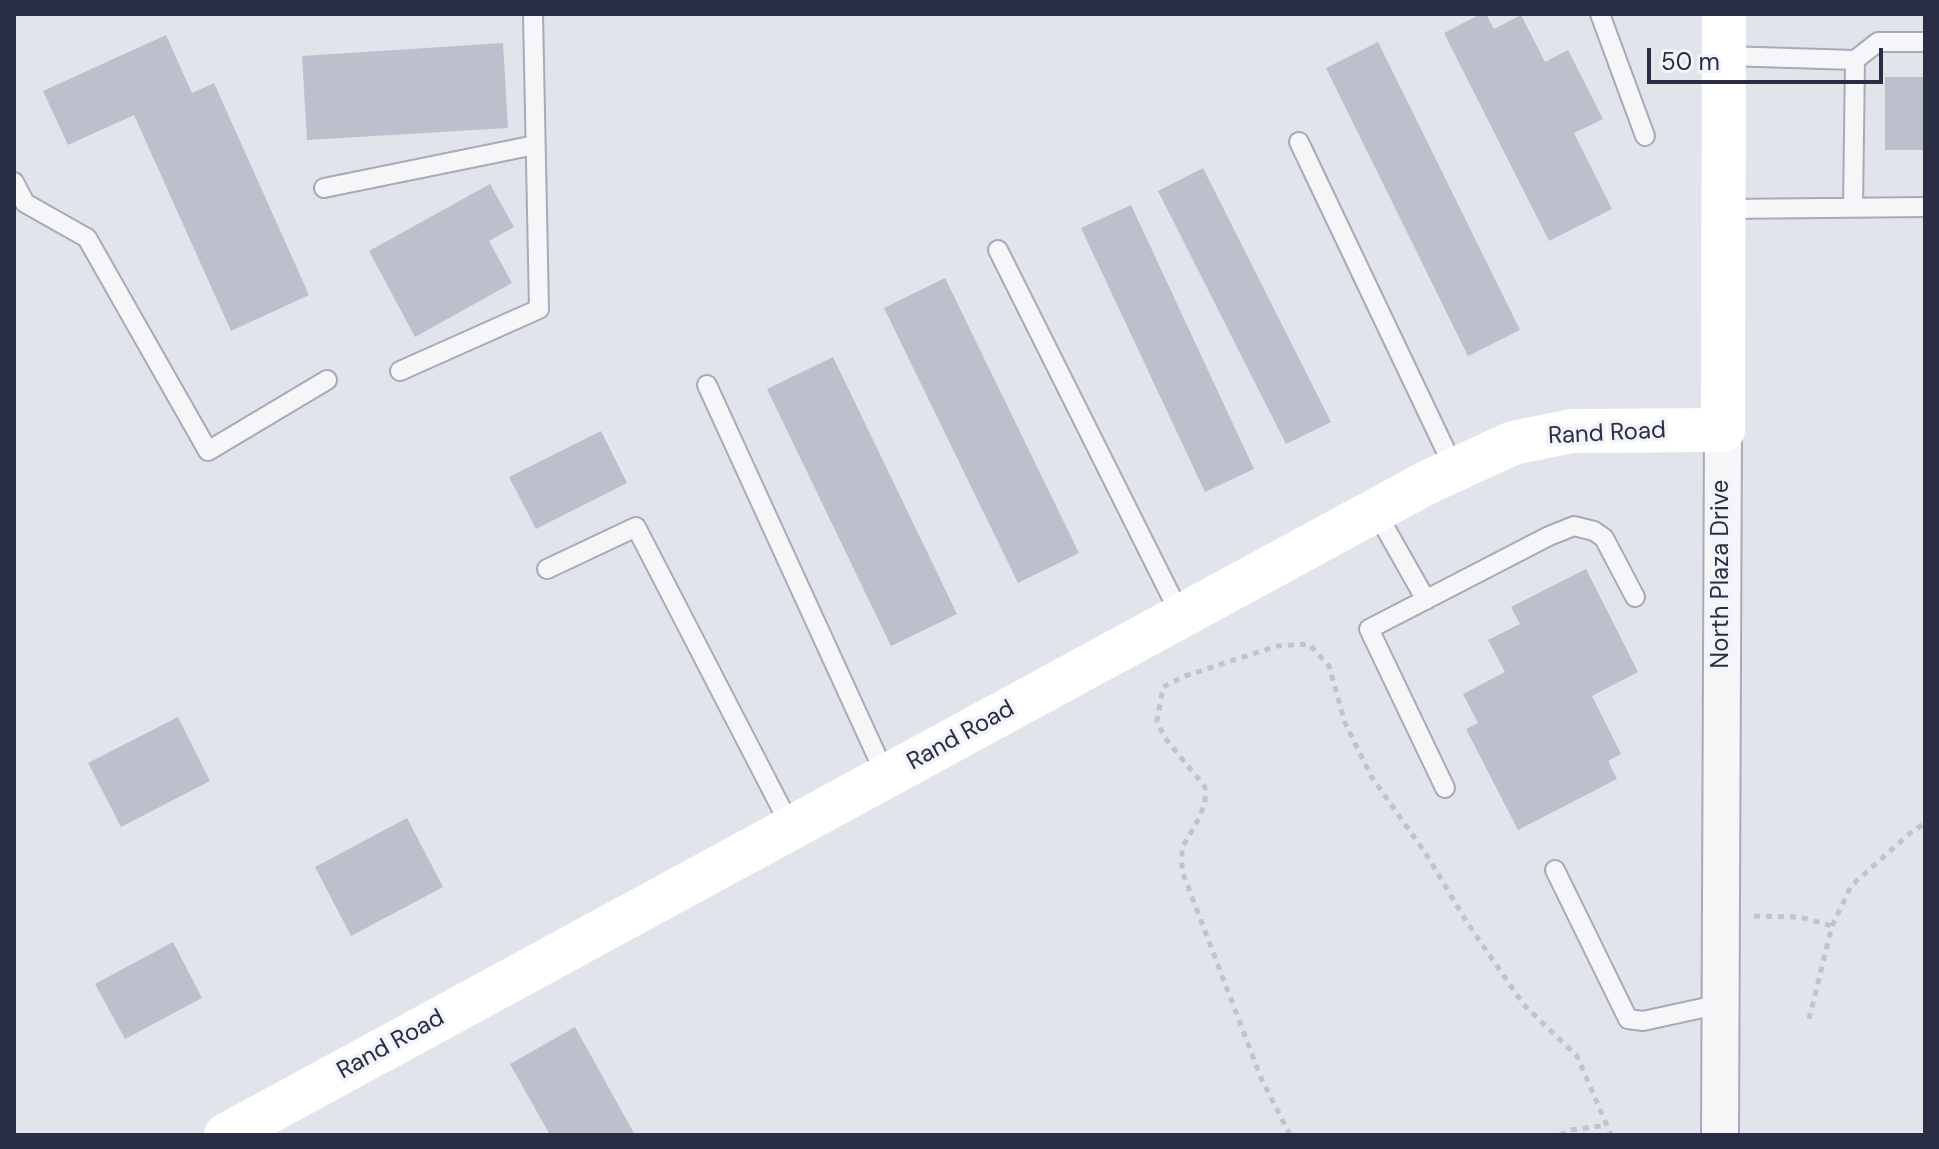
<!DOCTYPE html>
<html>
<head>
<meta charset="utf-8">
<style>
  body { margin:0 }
  #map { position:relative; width:1939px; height:1149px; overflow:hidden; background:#e2e4ec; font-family:"DM Sans",sans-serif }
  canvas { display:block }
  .frame { position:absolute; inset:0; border:16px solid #292e45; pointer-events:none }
  .scale { position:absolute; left:1647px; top:48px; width:236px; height:36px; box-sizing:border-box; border:4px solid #292e45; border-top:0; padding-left:10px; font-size:24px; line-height:28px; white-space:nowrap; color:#292e45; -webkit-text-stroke:6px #f2f4f9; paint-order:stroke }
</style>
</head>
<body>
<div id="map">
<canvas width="1939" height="1149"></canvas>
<div class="frame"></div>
<div class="scale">50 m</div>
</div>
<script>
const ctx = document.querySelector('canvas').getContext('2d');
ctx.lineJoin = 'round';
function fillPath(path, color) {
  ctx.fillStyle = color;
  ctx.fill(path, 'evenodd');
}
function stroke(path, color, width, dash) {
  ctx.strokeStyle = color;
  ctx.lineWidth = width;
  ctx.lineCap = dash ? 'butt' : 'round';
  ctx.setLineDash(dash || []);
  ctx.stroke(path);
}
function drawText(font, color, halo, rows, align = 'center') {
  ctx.font = font + ' "DM Sans",sans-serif';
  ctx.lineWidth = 7;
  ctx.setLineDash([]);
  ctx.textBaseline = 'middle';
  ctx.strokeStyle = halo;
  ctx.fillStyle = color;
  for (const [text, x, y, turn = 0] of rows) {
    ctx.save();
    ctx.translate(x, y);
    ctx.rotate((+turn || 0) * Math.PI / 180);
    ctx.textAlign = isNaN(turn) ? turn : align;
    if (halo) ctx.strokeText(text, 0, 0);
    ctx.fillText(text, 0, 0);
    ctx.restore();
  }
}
fillPath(new Path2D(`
  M1481,14H1486L1494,29L1521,15L1545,62L1568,50L1603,119L1574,133L1612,209L1549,241L1444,33Z
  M166,35L192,93L214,83L309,295L231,331L134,115L68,145L43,91Z
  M1378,42L1520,330L1468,356L1326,68Z
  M503,43L508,128L307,140L302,56Z
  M1885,77H1925V150H1885Z
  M1203,168L1331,422L1286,444L1158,191Z
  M490,184L514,227L489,241L512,283L415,337L369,251Z
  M1131,205L1254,469L1205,492L1081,228Z
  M945,278L1079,553L1018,583L884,308Z
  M833,357L957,614L891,646L767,389Z
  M601,431L627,483L536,529L509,477Z
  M1586,569L1638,672L1592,696L1621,754L1608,761L1617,779L1518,830L1466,729L1478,723L1463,694L1505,672L1488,640L1520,624L1511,607Z
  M178,717L210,781L121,827L88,763Z
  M407,818L443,887L351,936L315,867Z
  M173,942L202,998L125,1039L95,984Z
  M575,1027L635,1135H550L510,1064Z`), '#bcbfcc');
const lane = new Path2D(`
  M1600,14L1645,136
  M1725,56L1855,60L1853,207
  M1855,60L1878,42H1925
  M1299,142L1455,470
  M14,182L25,203L87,238L208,451L327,380
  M324,188L535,145
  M1724,209L1925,207
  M998,250L1181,616
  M400,371L539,309L533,14
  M707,385L886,776
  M1375,510L1426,600
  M547,569L636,527L791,827
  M1445,788L1369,629L1549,536L1574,526L1594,531L1604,538L1635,597
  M1555,870L1628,1019L1643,1021L1721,1004`);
const street = new Path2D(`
  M1720,1135L1723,430`);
stroke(lane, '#a7aab7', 22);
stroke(street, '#a7aab7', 40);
stroke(new Path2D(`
  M1754,916L1800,917L1832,926
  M1809,1019L1832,926L1851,886L1909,834L1925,823
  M1290,1135L1261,1078L1182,871V848L1198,820L1205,803V787L1165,738L1157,721L1163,687L1185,676L1277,646L1309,644L1329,666L1345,723L1371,776L1426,854L1468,924L1524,1005L1577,1056L1611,1135
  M1560,1135L1571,1130L1607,1125`), '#c1c2ca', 5, [6, 6]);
stroke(lane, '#f6f6f9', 18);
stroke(street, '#f6f6f9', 36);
stroke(new Path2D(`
  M226,1135L1426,483L1513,443L1572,431L1723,430L1724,14`), '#fff', 44);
drawText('24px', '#292e45', '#f2f4f9', [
  ["Rand Road",1607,434,-3],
  ["North Plaza Drive",1722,574,-90],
  ["Rand Road",961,736,-29],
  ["Rand Road",391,1045,-29]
]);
</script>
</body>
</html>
